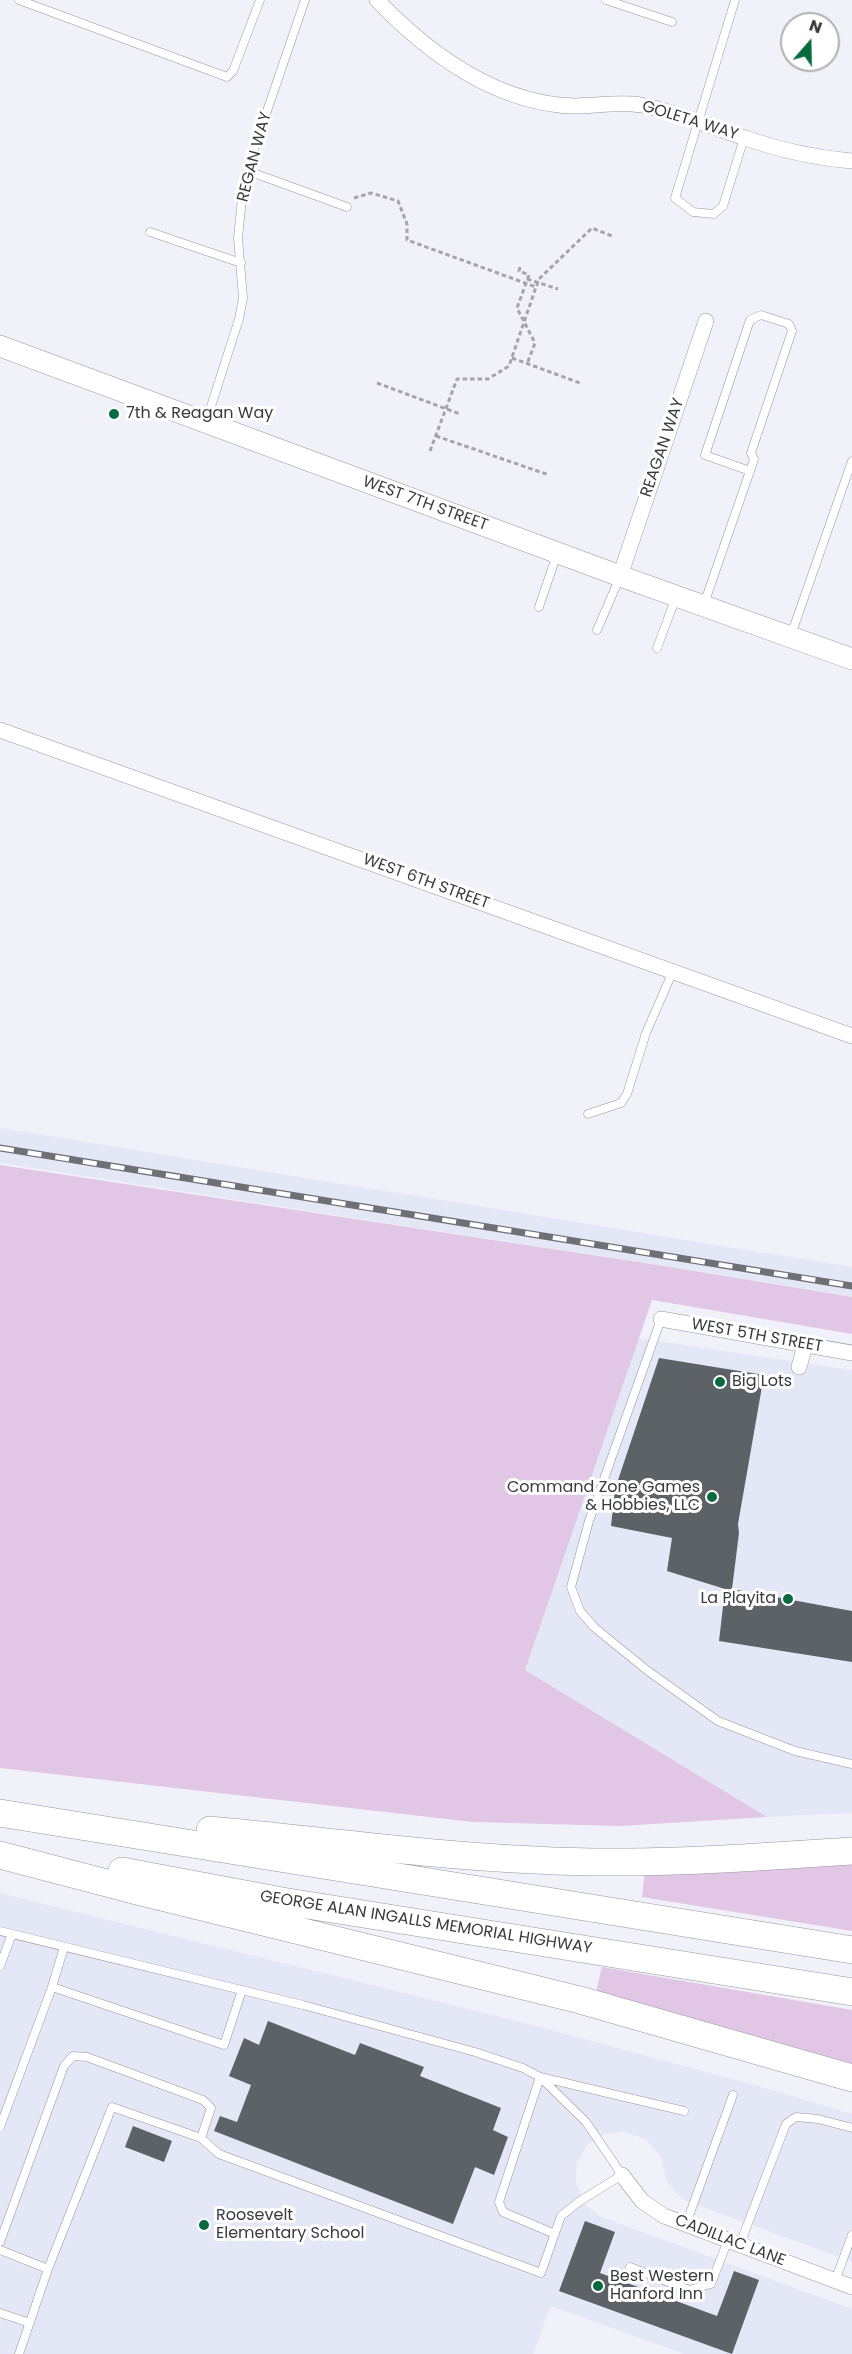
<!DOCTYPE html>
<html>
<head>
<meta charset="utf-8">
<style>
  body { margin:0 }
  #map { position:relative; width:852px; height:2354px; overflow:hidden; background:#f1f2f9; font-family:Poppins,sans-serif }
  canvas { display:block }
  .north { position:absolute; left:780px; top:12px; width:60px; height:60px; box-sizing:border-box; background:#fff; border:2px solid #b0b0b1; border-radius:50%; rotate:20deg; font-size:16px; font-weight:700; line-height:24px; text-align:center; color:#393a3d }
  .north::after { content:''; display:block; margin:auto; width:21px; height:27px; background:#086a3e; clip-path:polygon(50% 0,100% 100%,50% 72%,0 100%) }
</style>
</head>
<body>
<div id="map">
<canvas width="852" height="2354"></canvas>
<div class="north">N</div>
</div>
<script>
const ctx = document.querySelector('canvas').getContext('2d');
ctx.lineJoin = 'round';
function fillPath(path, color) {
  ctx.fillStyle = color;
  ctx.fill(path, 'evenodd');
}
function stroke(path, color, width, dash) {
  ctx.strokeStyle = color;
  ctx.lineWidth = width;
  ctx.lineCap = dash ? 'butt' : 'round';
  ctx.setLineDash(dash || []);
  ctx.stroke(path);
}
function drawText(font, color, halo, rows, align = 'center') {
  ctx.font = font + ' Poppins,sans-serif';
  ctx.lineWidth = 6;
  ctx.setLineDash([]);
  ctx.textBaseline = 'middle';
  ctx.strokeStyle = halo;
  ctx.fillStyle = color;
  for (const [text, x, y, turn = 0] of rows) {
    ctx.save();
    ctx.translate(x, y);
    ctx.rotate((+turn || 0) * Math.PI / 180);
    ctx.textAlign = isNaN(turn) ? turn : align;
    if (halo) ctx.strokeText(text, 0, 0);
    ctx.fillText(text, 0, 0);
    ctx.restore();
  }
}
fillPath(new Path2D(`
  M0,1128L852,1267V1297L651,1264L0,1163Z
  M637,1338L852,1370V1813L767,1817L525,1670Z
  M0,1893L521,2022L762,2087L852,2114V2262L684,2200L676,2193L667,2181L661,2158L647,2140L624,2132L605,2134L588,2144L577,2163L576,2183L584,2203L599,2216L852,2309V2354H684L551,2306L533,2354H0Z`), '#e4e8f6');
fillPath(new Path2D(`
  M0,1165L651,1264L852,1297V1334L652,1300L525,1670L767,1817L621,1826L473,1822L0,1768Z
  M852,1859V1931L642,1897L645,1870Z
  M602,1967L852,2010V2068L595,1996Z`), '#e1c6e6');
fillPath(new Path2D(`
  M659,1358L764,1375L738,1524L739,1533L732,1589L852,1611V1662L719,1641L725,1589L667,1571L672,1538L611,1526L615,1489Z
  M268,2021L355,2055L360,2043L424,2067L420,2076L501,2108L493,2130L508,2137L494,2175L475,2167L453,2224L214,2131L220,2116L237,2122L251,2085L229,2076L244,2038L259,2045Z
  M133,2126L172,2141L164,2162L125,2147Z
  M585,2221L615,2232L600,2273L717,2316L734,2271L759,2280L732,2354L559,2291Z`), '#5d6266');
const lane = new Path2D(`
  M19,0L227,77L233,71L260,0
  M606,0L672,22
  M735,0L675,198L693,212L714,214L723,206L744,138
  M248,171L347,207
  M150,232L241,263
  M206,422L239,319L243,298L238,238L243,189L254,149L305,0
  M704,604L750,471L754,459L751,453L792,331L789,324L761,315L750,320L705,455L750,471
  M539,607L557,554
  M597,630L620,577
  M791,635L852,461
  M657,648L676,597
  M588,1114L621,1103L627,1094L646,1033L673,971
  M661,1319L589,1521L571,1587L580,1611L594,1627L606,1637L648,1671L718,1721L795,1751L852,1764
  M0,1931L303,2005L475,2052L523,2068L540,2077L586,2122L622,2175L580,2201L561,2216L541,2273L219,2154L201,2138L112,2107L48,2269L19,2354
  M0,1966L12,1934
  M52,1987L64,1947
  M0,2127L52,1987L224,2045L242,1990
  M686,2224L733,2095
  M555,2234L503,2212L499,2202L540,2077L684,2111
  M0,2242L64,2066L73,2056L87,2057L203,2100L211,2108L201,2138
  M740,2244L786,2124L796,2117L818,2119L852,2128
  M0,2250L48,2269
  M630,2267L689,2290L711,2284L728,2240
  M835,2281L852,2235
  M0,2313L30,2323`);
const street = new Path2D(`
  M377,0C425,50 488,97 559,105C586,109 615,100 641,105C677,112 711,127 745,138C780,150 815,158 852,161
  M620,576L706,321
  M0,730L852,1036
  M661,1319L852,1353
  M799,1367L805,1345
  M622,2175L642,2201L664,2216L852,2287`);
const secondary = new Path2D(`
  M0,346L620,576L852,659`);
const highway = new Path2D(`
  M0,1813L852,1950
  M210,1830C318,1840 426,1855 535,1860C641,1866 747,1858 852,1851
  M0,1855L137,1891L580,2000L852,2078
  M122,1871L282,1901L852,1992`);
stroke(lane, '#94969c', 9);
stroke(street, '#94969c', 16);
stroke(secondary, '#94969c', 22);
stroke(highway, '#94969c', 28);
stroke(new Path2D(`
  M354,198L371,193L398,201L407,224V240L536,287L540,278L592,228L612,236
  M520,267L519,271L529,275L517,308L535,343L527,364
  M527,279L558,289
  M512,358L580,383
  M377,383L460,414
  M436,436L549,475
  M430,451L457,379H488L509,366L536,287`), '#a4a5ab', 3, [4.5, 3]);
stroke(lane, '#fff', 8);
stroke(street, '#fff', 15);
stroke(secondary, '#fff', 21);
stroke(highway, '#fff', 27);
const rail = new Path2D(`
  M0,1148L852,1286`);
stroke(rail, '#6f7075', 7);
stroke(rail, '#fff', 4.5, [14]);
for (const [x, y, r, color] of [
  [114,414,6,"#086a3e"],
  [720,1382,6,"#086a3e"],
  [712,1497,6,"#086a3e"],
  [788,1599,6,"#086a3e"],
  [204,2225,6,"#086a3e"],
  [598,2286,6,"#086a3e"]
]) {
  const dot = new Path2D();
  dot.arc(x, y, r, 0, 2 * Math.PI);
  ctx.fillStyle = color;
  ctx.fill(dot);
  stroke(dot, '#fff', 2);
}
drawText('16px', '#393a3d', '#fff', [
  ["GOLETA WAY",690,121,17],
  ["REGAN WAY",255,157,-75],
  ["REAGAN WAY",663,448,-71],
  ["WEST 7TH STREET",425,504,20],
  ["WEST 6TH STREET",426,882,20],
  ["WEST 5TH STREET",757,1336,10],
  ["GEORGE ALAN INGALLS MEMORIAL HIGHWAY",426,1923,9],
  ["CADILLAC LANE",730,2241,21]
]);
drawText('16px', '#393a3d', '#fff', [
  ["7th & Reagan Way",126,414],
  ["Big Lots",732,1382],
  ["Command Zone Games",700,1488,"right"],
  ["& Hobbies, LLC",700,1506,"right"],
  ["La Playita",776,1599,"right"],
  ["Roosevelt",216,2216],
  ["Elementary School",216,2234],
  ["Best Western",610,2277],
  ["Hanford Inn",610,2295]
], 'left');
</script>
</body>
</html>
